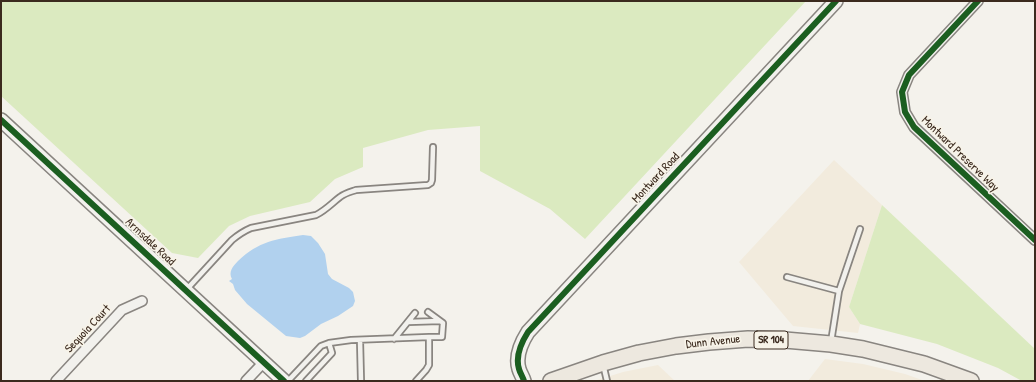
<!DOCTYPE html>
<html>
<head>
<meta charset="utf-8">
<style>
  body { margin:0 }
  #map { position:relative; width:1036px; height:382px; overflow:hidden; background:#f4f2ec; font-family:"Patrick Hand",sans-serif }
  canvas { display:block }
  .frame { position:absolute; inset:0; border:2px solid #3b2a1e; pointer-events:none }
</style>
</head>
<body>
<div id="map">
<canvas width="1036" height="382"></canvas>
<div class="frame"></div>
</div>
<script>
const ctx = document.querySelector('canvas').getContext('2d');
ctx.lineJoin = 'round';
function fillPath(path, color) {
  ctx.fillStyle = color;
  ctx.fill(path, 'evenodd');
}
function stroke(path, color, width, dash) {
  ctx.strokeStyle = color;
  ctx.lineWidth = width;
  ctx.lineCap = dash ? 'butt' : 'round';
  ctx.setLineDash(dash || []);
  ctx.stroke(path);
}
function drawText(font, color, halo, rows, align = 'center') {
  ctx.font = font + ' "Patrick Hand",sans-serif';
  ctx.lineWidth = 3.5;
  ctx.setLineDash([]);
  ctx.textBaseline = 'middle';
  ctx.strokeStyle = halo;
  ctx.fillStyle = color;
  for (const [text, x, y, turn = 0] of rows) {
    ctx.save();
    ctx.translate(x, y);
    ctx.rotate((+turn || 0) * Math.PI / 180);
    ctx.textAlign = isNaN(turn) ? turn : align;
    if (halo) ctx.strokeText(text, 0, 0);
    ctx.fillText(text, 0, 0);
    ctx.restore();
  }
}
fillPath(new Path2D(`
  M834,160L882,205L849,307L860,324L858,333L793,326L739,262Z
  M825,359L863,364L905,374L925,381H808Z
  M658,365L675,381H594L623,372Z`), '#f2ebdd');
fillPath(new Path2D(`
  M1,1H806L585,239L550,209L480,171V126L428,130L363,148V167L335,179L310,202L250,216L229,226L198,258L172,253L1,96Z
  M882,205L1035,349V381H1022L998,368L937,344L860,324L849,307Z`), '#dbeac0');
fillPath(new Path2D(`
  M303,235L311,236L318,243L325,254L328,274L332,279L349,288L353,292L355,301L353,306L338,316L321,324L305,336L300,338L286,336L247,304L235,290L233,284L229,281L232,279C228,272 233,266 238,261C259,241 276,239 303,235Z`), '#b1d1ee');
const lane = new Path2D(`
  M787,277L839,291
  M187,289L232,240C238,235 244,231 251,228L316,215C326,210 332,203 340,197C345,193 350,192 356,190L428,185L431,183L432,180L433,147
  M428,312L443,323L442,337H429
  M408,322L440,321
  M394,339L415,313
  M360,340L361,381
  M831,342L839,291L860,229
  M603,364L607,381
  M288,381L321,346L329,343L351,340L429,337V365L426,370L416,381
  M306,381L332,353L329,343`);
const street = new Path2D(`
  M978,1L909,75L902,92L905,112L914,127L1035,240
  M56,381L122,310L142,301
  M246,381L264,362`);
const secondary = new Path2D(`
  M1,120L284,381
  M524,381C523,377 520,373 519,369C515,356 521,343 528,332L836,1`);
const primary = new Path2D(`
  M551,381L603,363L639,353L676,346L709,342L748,339L785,340L831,344L863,349L924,364L971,381`);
stroke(lane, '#898580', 8);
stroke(street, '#898580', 12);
stroke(secondary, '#898580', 16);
stroke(primary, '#898580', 18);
stroke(lane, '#f2f1ed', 4.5);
stroke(street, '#f2f1ed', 9);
stroke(secondary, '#f2f1ed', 13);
stroke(primary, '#ede8df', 15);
stroke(new Path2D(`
  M978,1L909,75L902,92L905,112L914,127L1035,240
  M1,120L284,381
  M524,381C523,377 520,373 519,369C515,356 521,343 528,332L836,1`), '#1b5e20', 6);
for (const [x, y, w] of [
  [771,340,34]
]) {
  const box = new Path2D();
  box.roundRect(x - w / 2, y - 9, w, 18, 3);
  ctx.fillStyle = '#f7f3e8';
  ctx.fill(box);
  stroke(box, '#3b2a1e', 1);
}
drawText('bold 11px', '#3b2a1e', null, [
  ["SR 104",771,340]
]);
drawText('12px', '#3b2a1e', '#f7f3e8', [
  ["Montward Preserve Way",960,154,44],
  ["Montward Road",656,178,-47],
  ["Armsdale Road",150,242,43],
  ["Sequoia Court",88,329,-47],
  ["Dunn Avenue",713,342,-6]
]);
</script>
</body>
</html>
